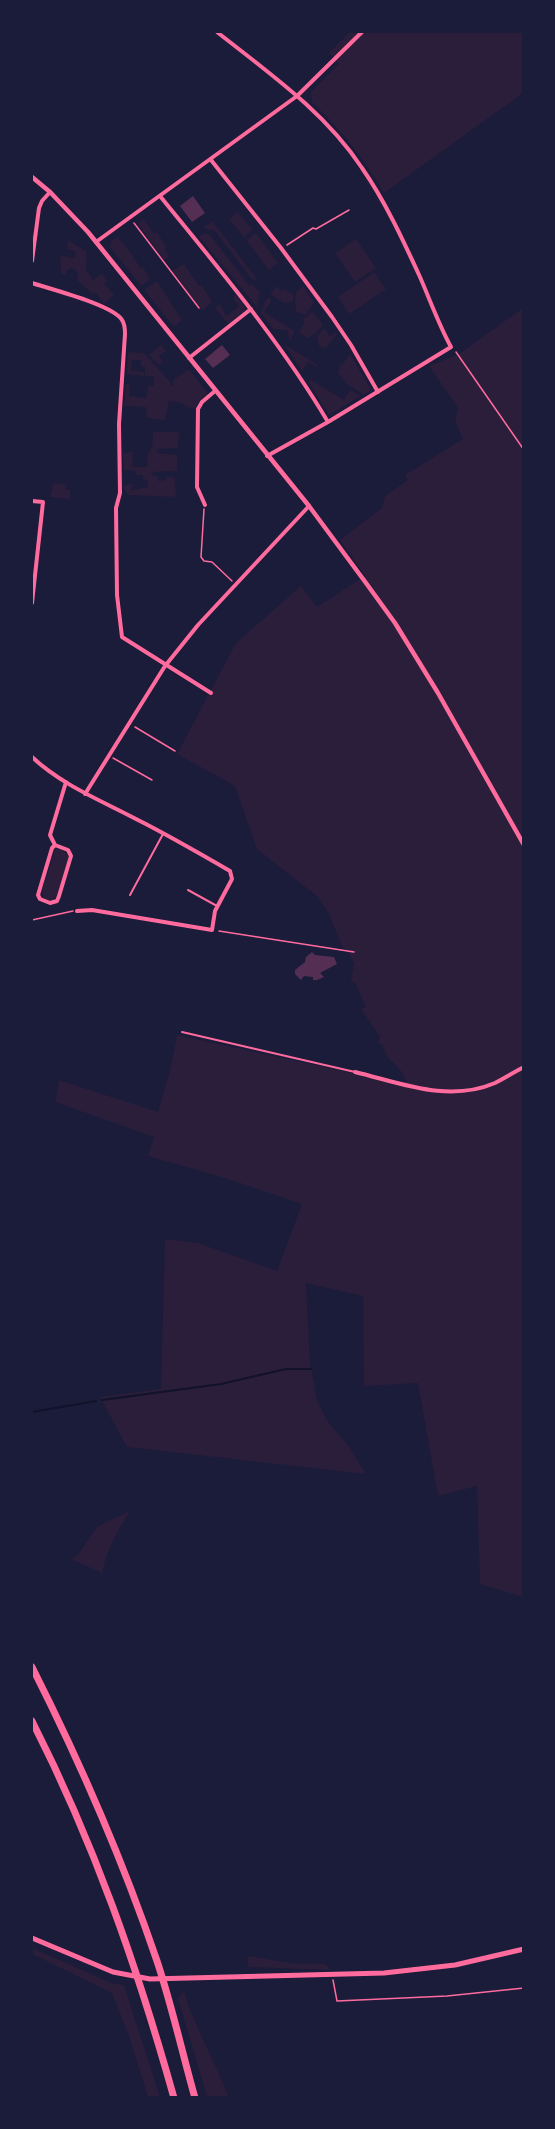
<!DOCTYPE html>
<html>
<head>
<meta charset="utf-8">
<style>
  body { margin:0 }
  #map { position:relative; width:555px; height:2129px; overflow:hidden; background:#1b1b3a; font-family:Jost,sans-serif }
  canvas { display:block }
  .frame { position:absolute; inset:0; border:33px solid #1b1b3a; pointer-events:none }
</style>
</head>
<body>
<div id="map">
<canvas width="555" height="2129"></canvas>
<div class="frame"></div>
</div>
<script>
const ctx = document.querySelector('canvas').getContext('2d');
ctx.lineJoin = 'round';
function fillPath(path, color) {
  ctx.fillStyle = color;
  ctx.fill(path, 'evenodd');
}
function stroke(path, color, width, dash) {
  ctx.strokeStyle = color;
  ctx.lineWidth = width;
  ctx.lineCap = dash ? 'butt' : 'round';
  ctx.setLineDash(dash || []);
  ctx.stroke(path);
}
fillPath(new Path2D(`
  M350,32H523V93L384,193C361,155 344,133 312,102L311,92L339,64L329,53Z
  M238,212L253,230L244,237L229,219Z
  M143,218L154,234L157,232L166,247L165,249L169,257L164,260L138,224Z
  M212,221L258,280L257,281L251,278L215,231L203,228Z
  M133,227V228L118,237L120,241H122L141,268L143,267L150,279L141,286L110,247L111,241Z
  M256,233L278,263L269,270L246,240Z
  M202,234H208L211,236L249,285H253L260,293L257,307L199,237Z
  M356,239L376,268L355,282L335,253Z
  M68,240L87,252L86,270L93,280L102,274L107,281L104,283L114,295L104,304L96,293L93,294L77,280L78,272L72,268L67,270L66,275L61,274L60,255L74,258L76,252L68,249Z
  M184,264L199,286L202,285L212,302L202,311L172,271Z
  M374,272L386,289L349,314L338,297Z
  M157,281L182,320L174,327L144,290Z
  M277,286L281,291L283,289L294,295L292,302L284,303L270,294Z
  M303,286L314,302L306,315L296,312L295,302L296,292Z
  M236,295L245,307V310L228,324L215,308L220,304L226,316L239,306L233,298Z
  M269,297L272,300L264,312L295,331L289,342L288,330L273,329L261,313L264,303Z
  M523,308V1597L480,1584L477,1486L438,1496L418,1383L364,1386L363,1296L306,1283L310,1363L317,1401L328,1422L347,1444L366,1474L127,1447L100,1397L161,1389L165,1239L198,1243L277,1271L302,1204L225,1178L148,1156L154,1137L55,1102L59,1080L158,1112L171,1067L177,1035L407,1085C402,1063 386,1064 383,1045L378,1043L380,1037L361,1009L366,1007L356,984L351,981L354,964L349,953L342,946L328,912L318,897L257,849L235,786L177,754L236,643L301,586L317,607L365,576L340,540L382,508L385,496L408,480L405,475L463,439L455,420L458,408L429,366L459,354Z
  M312,311L323,325L315,334L307,338L299,332L305,322L302,319L308,316Z
  M324,328L330,336L336,332L337,334L327,347L324,348L319,346L317,336Z
  M284,344L318,365L317,367L308,362L302,371Z
  M161,345L166,351L159,356L163,361L159,365L149,355Z
  M128,352L144,353L170,382V385L173,386V380L189,369L207,392V394L199,401L195,409L187,407L182,403L169,401L165,420L147,418L146,407L124,406L126,384H130L129,396L146,398L148,386H154V377L145,376V367H141V360H132L131,371L144,372V376L127,374Z
  M350,354L370,388V391L364,395L347,384L338,373L340,364L342,365Z
  M311,380L344,400L350,390L361,396L329,415L308,381Z
  M153,432H179L178,448L157,449L158,453L177,455V471L152,472V475L158,476V481L166,480L167,477L175,478L176,497L129,495L125,492L124,485L133,484L131,490L148,487V480L143,479V475H135L137,471L124,470L123,453L133,452L132,467H147L148,453H149L150,449L152,448Z
  M53,483L66,484L65,489L70,490V499L50,497Z
  M55,849H61L69,856L57,895L50,901L44,899L42,891Z
  M127,1512L129,1513C116,1533 107,1550 102,1573L71,1559L78,1555L97,1527Z
  M32,1948L112,1983L124,1985L160,2097H148L129,2036L112,1993L32,1954Z
  M248,1956L297,1964H325L330,1968L329,1970L248,1967Z
  M184,1991L189,2008L227,2092V2097H207L178,1998Z`), '#2a1e3b');
stroke(new Path2D(`
  M102,1400L221,1384L286,1369H311
  M32,1412L96,1401`), '#12122b', 2);
fillPath(new Path2D(`
  M193,196L205,213L192,222L180,206Z
  M222,345L230,355L213,368L205,359Z
  M312,952L315,955L334,957L337,964L320,973L324,977L317,980H313V977L304,976L301,980L295,974V970L305,962L306,957Z`), '#542f53');
stroke(new Path2D(`
  M134,223L199,308
  M287,245L313,228L316,229L349,210
  M456,352L524,450
  M204,509L201,557L204,561L212,562L232,581
  M135,727L175,751
  M113,758L152,780
  M32,920L73,911
  M219,931L354,952
  M333,1980L337,2001L447,1996L524,1988`), '#ff6b9d', 1.5);
stroke(new Path2D(`
  M188,890L217,906
  M130,895L163,834
  M182,1032L355,1072`), '#ff6b9d', 2);
stroke(new Path2D(`
  M217,32C269,73 325,112 362,168C385,201 403,240 420,277C430,300 439,325 451,347L328,422L267,456
  M211,160L281,248L332,317L351,345L378,392
  M160,196C219,269 280,341 328,422
  M96,242L297,96L362,32
  M32,261L39,208L42,201L50,192
  M32,283C50,289 113,305 122,320C125,324 125,330 125,334L119,424L120,493L116,508L117,595L122,637L211,693
  M189,358L251,309
  M32,501L43,502L32,603
  M205,505L197,487L198,409L202,402L215,391
  M32,757C62,785 100,800 136,819C168,835 199,853 230,871L232,879L215,911L212,930L92,910L77,911
  M85,794L165,666L198,625L309,506
  M55,845L68,850L71,856L59,896L57,901L50,903L40,899L38,895L52,848L55,845L50,835L66,782
  M355,1072C401,1083 448,1103 495,1083C505,1078 514,1072 524,1067`), '#ff6b9d', 4);
stroke(new Path2D(`
  M32,177L50,192L88,232L309,506L366,583L395,623L438,693L524,845`), '#ff6b9d', 4.5);
stroke(new Path2D(`
  M32,1938L113,1972L150,1979L384,1973L455,1965L524,1949`), '#ff6b9d', 5);
stroke(new Path2D(`
  M32,1667C80,1762 123,1861 157,1961C172,2006 182,2052 195,2098
  M32,1721C94,1843 137,1966 174,2098`), '#ff6b9d', 7);
</script>
</body>
</html>
